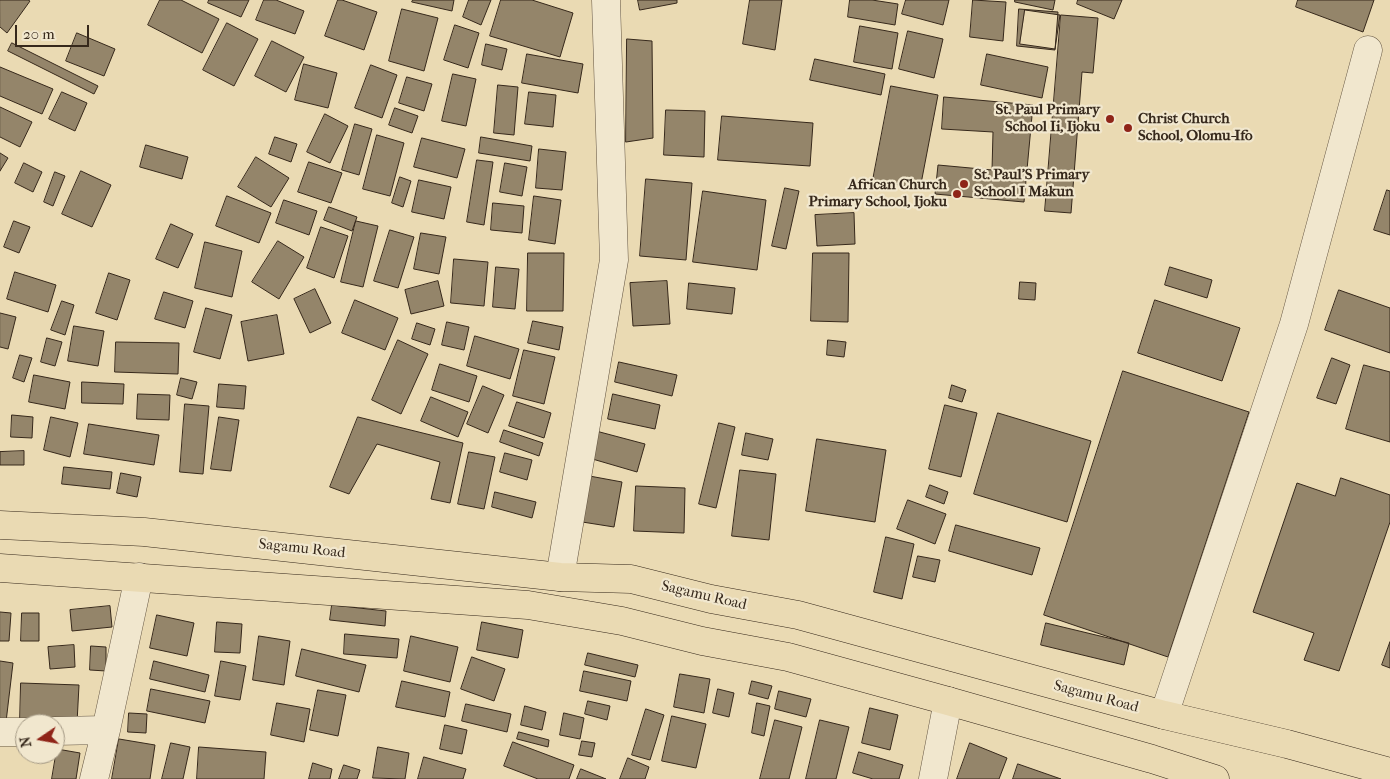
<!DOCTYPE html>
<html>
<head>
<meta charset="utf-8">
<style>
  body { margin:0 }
  #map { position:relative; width:1390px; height:779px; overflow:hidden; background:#eadab3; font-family:"IM FELL French Canon",serif }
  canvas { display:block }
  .north { position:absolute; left:15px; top:714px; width:50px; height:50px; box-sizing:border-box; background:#f1e7ce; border:1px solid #a69b86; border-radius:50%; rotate:258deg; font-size:14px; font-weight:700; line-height:20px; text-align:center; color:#36281b }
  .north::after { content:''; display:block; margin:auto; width:18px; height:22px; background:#8f2418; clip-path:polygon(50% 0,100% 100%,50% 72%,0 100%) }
  .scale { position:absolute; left:15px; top:25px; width:74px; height:22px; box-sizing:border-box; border:2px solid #36281b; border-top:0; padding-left:6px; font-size:15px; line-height:18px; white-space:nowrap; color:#36281b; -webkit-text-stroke:4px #f1e7ce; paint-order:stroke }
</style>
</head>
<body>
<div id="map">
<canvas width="1390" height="779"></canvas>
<div class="north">N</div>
<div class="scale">20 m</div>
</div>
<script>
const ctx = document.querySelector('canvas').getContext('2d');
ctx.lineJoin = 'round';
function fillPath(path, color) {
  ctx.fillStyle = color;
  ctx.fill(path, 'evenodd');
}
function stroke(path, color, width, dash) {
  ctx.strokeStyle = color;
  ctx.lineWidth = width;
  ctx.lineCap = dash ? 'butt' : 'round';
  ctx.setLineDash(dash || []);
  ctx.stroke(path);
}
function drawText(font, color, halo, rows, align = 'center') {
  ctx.font = font + ' "IM FELL French Canon",serif';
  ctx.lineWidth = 4.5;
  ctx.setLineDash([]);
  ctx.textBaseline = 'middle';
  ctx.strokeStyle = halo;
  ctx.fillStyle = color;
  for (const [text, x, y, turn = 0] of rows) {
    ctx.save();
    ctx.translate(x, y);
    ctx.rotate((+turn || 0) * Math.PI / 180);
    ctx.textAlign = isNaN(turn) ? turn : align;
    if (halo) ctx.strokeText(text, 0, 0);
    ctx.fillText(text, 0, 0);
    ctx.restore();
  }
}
const building = new Path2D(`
  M0,0H28L30,1L7,33L0,27Z
  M160,0H181L219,19L202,53L148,25Z
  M209,0H249L241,17L208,3Z
  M264,0H276L304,11L295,34L256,20Z
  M338,0H342L377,12L364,50L325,36Z
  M413,0H454L452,11L412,2Z
  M469,0H491L481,25L463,17Z
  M501,0H532L573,13L560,57L490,36Z
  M638,0H677V3L640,10Z
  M750,0H782L775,50L743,44Z
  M850,0H872L898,4L895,25L848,17Z
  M906,0H949L943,25L902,14Z
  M973,0L1006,2L1003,41L970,37Z
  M1015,0H1055L1053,10L1015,2Z
  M1078,0H1122L1114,19L1077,4Z
  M1298,0H1374L1363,32L1296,7Z
  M402,9L438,18L424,71L389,61Z
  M1019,9L1058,12L1055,50L1017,46Z
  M1025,10L1060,15L1055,49L1020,44Z
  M1061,15L1098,18L1093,73L1082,72L1071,213L1045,211Z
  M227,23L258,39L234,86L203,70Z
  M455,25L479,33L468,68L444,60Z
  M860,26L898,33L892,69L854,62Z
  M908,31L943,39L934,78L899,69Z
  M77,33L115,49L104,76L66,61Z
  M627,39L652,41L653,138L626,142Z
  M272,41L304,57L286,92L255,76Z
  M12,43L98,86L94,94L8,51Z
  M486,44L507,49L502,70L482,65Z
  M527,54L583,64L578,93L522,83Z
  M987,54L1048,67L1042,98L981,85Z
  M815,59L885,74L881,95L810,80Z
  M304,64L337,73L328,108L295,100Z
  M371,65L397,75L382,118L355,108Z
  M0,67L53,89L42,114L0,96Z
  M453,74L476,79L466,126L442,121Z
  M407,77L432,84L424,111L399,103Z
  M498,85L518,87L514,135L494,133Z
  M891,86L938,95L920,189L873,180Z
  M62,92L87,103L75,131L49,119Z
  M529,92L556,95L553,127L525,124Z
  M944,97L1033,105L1024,202L935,194L938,165L992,170L993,132L942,129Z
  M0,107L32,122L20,147L0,137Z
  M395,108L418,116L412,133L389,125Z
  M666,110L705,111L704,157L664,155Z
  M325,114L348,126L330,163L307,152Z
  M722,116L813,123L810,166L718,160Z
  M355,124L372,129L359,175L342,170Z
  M377,135L404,143L390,196L363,189Z
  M275,137L297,144L291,162L269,154Z
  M481,137L532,146L530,161L479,153Z
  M422,138L465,149L457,178L414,167Z
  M146,145L188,157L182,179L140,167Z
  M539,149L566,152L562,190L536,188Z
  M0,153L8,158L0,171Z
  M256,157L289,178L271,207L238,187Z
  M477,160L493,162L484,225L467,222Z
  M309,162L342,173L331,203L298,192Z
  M24,163L42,172L33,192L15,183Z
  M505,163L527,167L522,196L500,192Z
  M81,171L111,185L92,227L62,214Z
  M55,172L65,176L53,206L44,202Z
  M400,177L411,181L403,207L392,203Z
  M646,179L692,183L686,260L640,256Z
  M419,180L451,187L444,219L412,212Z
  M785,188L799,191L786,249L772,246Z
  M1387,190L1390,191V235L1374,230Z
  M703,191L766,200L757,270L693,262Z
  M227,196L271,213L259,243L216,226Z
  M534,196L561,200L555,244L529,240Z
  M284,200L317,211L309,235L276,223Z
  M493,203L524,206L522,233L491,230Z
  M329,207L357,217L352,231L324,220Z
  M854,213L855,244L817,246L815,215Z
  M14,221L30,227L19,253L4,247Z
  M356,221L378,226L363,287L341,282Z
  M171,224L193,234L178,268L156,259Z
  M321,227L348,236L334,278L307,268Z
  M390,230L414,237L398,288L374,281Z
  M421,233L446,237L439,274L414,269Z
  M278,241L304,257L279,299L252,282Z
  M205,242L242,251L232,297L195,288Z
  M528,253H564L563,311H527Z
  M813,253H849L848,322L811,321Z
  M454,259L488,262L484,306L451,303Z
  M496,267L519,269L515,309L493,307Z
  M1170,267L1212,280L1207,298L1165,285Z
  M15,272L56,285L48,312L7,299Z
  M109,273L130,280L117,320L96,313Z
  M438,281L444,306L411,314L405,290Z
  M667,281L670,324L633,326L630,283Z
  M1020,282L1036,283L1035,300L1019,299Z
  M689,283L735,288L732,314L687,309Z
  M315,289L331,323L310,333L294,299Z
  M1339,290L1390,308V353L1325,330Z
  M164,292L193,301L185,328L155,319Z
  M355,300L398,318L385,350L342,333Z
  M1155,300L1240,328L1222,381L1138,353Z
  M62,301L74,305L65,335L51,330Z
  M206,308L232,315L220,359L194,352Z
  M0,313L16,317L8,349L0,347Z
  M277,315L284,354L248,361L241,322Z
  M533,321L563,327L559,350L528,343Z
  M447,322L469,327L464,350L442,345Z
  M417,323L435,329L430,345L412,339Z
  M74,326L104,331L98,366L68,361Z
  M475,336L519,349L510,379L467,366Z
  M47,338L62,342L55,366L41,362Z
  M398,340L428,354L401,414L372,400Z
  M828,340L846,342L844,357L827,355Z
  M116,342L179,343L178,374L115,372Z
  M524,350L555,357L544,404L513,396Z
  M20,355L32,358L24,382L13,378Z
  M1332,358L1350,365L1336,404L1317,398Z
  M619,362L677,375L672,396L615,382Z
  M440,364L477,376L469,402L432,390Z
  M1364,365L1390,372V442L1346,429Z
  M1123,371L1249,412L1168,657L1044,615Z
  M34,375L70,382L65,409L29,402Z
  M181,378L197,382L192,399L177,395Z
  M82,382L124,384L123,404L82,403Z
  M219,384L246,386L244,409L217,407Z
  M952,385L966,390L962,402L949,398Z
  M483,386L504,395L488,433L467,424Z
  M138,394L170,395L169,420L137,419Z
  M613,394L660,405L655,429L608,419Z
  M431,397L468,412L458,437L421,421Z
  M517,402L551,413L544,438L509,426Z
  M185,404L209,406L203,474L180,472Z
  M945,405L977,413L961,477L929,469Z
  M998,413L1091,441L1067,522L974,494Z
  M12,415L33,417L32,438L11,437Z
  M51,417L78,423L70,457L44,450Z
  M219,417L239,420L231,471L211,469Z
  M358,417L463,443L450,503L431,499L440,462L377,444L349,494L330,487Z
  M719,423L735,427L716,508L699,504Z
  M89,424L159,435L154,465L84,454Z
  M504,430L543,443L539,456L500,442Z
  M596,431L645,444L637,472L589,458Z
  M746,433L773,439L768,460L742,455Z
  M817,439L886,450L875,522L806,511Z
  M24,451V465H0V452Z
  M469,452L495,457L484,509L458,504Z
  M505,453L532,460L527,480L500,472Z
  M64,467L112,472L110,489L62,484Z
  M740,470L776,474L769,540L732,536Z
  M121,473L141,477L137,497L117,493Z
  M584,475L622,482L614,527L576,521Z
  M1341,478L1390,495V522L1339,671L1304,660L1314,633L1253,612L1297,483L1335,496Z
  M930,485L948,492L944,504L926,497Z
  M636,486L685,488L684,533L634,531Z
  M495,492L536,502L532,518L492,507Z
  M908,500L946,514L935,544L897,529Z
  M956,525L1040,548L1032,575L949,551Z
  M886,537L914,544L902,599L874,592Z
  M918,556L940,560L935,582L913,577Z
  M332,605L386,611L385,626L330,620Z
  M110,606L112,627L72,631L70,610Z
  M0,612L11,613L9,641H0Z
  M22,613H39V641H21Z
  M157,615L194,623L187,656L150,648Z
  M217,622L242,624L240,653L215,652Z
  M482,622L523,630L518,658L477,650Z
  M1046,623L1129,643L1124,665L1041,645Z
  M345,634L399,639L397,658L344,654Z
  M259,636L290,641L284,685L253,680Z
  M411,636L458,647L450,682L404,671Z
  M1390,642V668L1382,665Z
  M74,645L75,667L50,669L48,647Z
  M91,646L106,647V671L90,670Z
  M302,649L366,665L359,692L296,676Z
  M588,653L638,665L635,677L585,665Z
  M472,657L505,669L494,701L461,689Z
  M0,661L13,663L6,722L0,721Z
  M154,661L209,675L205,692L150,679Z
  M221,661L246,666L240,700L215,696Z
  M584,671L631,681L627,701L580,691Z
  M680,674L710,679L704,713L674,707Z
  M402,681L450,692L445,717L396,707Z
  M752,681L772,686L768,699L749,694Z
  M21,683L79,685L77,723L20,721Z
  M151,689L210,701L205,723L147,711Z
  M718,689L734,693L729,717L713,713Z
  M318,690L346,695L338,736L310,730Z
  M779,691L811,699L806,717L775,709Z
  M588,701L610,706L607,720L585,714Z
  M277,703L310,709L304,742L271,735Z
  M757,703L770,706L764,736L752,733Z
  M466,704L511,714L507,732L462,721Z
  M525,706L546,712L542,730L521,725Z
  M870,708L898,715L890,750L862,743Z
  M646,709L664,715L650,760L632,755Z
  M129,713L147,714L146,733L128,732Z
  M564,713L584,718L580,739L560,735Z
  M672,716L706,724L696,768L662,761Z
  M775,720L802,727L789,779H760Z
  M820,720L849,727L836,779H806Z
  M445,725L467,730L462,754L440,749Z
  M519,732L549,740L548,747L517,739Z
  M119,739L155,745L150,779H112Z
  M582,741L595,743L592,757L579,755Z
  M513,742L574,765L569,779H538L504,766Z
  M171,743L190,747L183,779H162Z
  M970,743L1007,758L999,779H957Z
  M199,747L266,752L264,779H197Z
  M378,747L409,753L405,779L373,778Z
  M57,749L80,753L76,779H52Z
  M859,752L903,765L899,779H873L853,773Z
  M424,757L466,769L463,779H418Z
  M628,758L649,767L645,779H620Z
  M313,763L332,769L330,779H309Z
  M1018,764L1061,779H1013Z
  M344,765L360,770L357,779H339Z
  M581,769L606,779H577Z`);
fillPath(building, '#94856a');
stroke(building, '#36281b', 1);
const minor = new Path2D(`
  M560,577L614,260L606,0
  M1164,715L1294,324L1368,50
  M55,731L106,730
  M0,732H25
  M94,779L106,730L139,577
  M933,779L948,701`);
const highway = new Path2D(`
  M0,525L144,532L560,577L631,579L711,599L798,615L1164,715L1287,744L1390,772
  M0,568L528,605L622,621L702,641L788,657L948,701L1152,759L1215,779`);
stroke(minor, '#635441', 29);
stroke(highway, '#36281b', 29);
stroke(minor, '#f1e7ce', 28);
stroke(highway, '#eadab3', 28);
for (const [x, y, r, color] of [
  [1110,119,5,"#8f2418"],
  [1128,128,5,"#8f2418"],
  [964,184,5,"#8f2418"],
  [957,194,5,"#8f2418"]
]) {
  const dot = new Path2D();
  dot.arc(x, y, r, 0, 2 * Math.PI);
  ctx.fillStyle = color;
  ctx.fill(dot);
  stroke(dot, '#f1e7ce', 2);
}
drawText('bold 15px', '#36281b', '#f1e7ce', [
  ["St. Paul Primary",1100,110],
  ["School Ii, Ijoku",1100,127],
  ["Christ Church",1138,119,"left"],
  ["School, Olomu-Ifo",1138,136,"left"],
  ["St. Paul'S Primary",974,175,"left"],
  ["School I Makun",974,192,"left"],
  ["African Church",947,185],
  ["Primary School, Ijoku",947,202]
], 'right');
drawText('15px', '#36281b', '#f1e7ce', [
  ["Sagamu Road",302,549,6],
  ["Sagamu Road",704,596,13],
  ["Sagamu Road",1096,697,15]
]);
</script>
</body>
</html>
